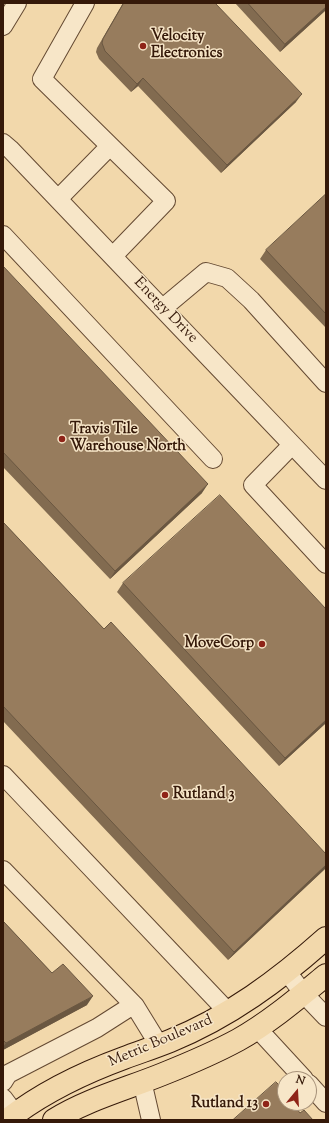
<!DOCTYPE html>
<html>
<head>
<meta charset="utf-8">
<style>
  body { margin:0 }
  #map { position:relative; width:329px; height:1123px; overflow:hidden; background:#f2d8ab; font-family:"Sorts Mill Goudy",serif }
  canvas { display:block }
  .frame { position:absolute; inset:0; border:4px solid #351909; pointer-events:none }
  .north { position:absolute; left:277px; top:1071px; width:40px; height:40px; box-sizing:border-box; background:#f7e6c8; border:1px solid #a9947c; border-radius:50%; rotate:18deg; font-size:11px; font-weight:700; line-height:16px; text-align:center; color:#351909 }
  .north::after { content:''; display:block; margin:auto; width:14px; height:18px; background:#8f2418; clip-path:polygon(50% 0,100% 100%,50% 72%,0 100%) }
</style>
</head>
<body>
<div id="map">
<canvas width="329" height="1123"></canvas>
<div class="frame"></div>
<div class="north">N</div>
</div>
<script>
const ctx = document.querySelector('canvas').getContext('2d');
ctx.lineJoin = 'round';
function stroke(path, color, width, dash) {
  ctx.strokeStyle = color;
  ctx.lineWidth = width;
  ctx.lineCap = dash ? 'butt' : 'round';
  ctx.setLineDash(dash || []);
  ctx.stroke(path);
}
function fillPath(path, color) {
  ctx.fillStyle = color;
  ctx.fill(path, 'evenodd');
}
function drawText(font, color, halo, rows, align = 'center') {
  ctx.font = font + ' "Sorts Mill Goudy",serif';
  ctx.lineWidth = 3;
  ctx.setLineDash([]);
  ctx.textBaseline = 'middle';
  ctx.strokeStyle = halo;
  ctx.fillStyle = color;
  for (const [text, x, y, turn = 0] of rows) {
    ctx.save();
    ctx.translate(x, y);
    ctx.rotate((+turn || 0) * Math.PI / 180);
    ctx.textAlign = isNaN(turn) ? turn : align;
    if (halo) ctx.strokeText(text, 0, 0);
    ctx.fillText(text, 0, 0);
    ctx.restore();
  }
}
const minor = new Path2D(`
  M85,3L42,79L166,201L113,256
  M3,26L17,3
  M3,143L10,149L326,480
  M58,199L110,146
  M3,235L213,459
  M163,308L206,272L227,278L251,300L326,383
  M292,445L253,485L326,564
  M3,775L228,1012
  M3,870L135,1006L159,1045
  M287,972L304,994L326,1017
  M257,1028L304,1079
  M142,1081L151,1120
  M3,1082L8,1074L97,1028L133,1005
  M309,1084L326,1103
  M3,1098L15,1114`);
const major = new Path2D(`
  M7,1120C43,1092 83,1073 124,1058C140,1052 155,1047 170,1041C229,1017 279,980 326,938
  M54,1120C88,1099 126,1089 163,1074C188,1064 214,1053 238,1040C270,1022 298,998 326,975`);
stroke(minor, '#644932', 20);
stroke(major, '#351909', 24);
stroke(minor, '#f7e6c8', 18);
stroke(major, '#f2d8ab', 22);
fillPath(new Path2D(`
  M123,3H215L296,102L221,173L138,86L131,92L99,59L96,52L97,48Z
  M235,3H326V10L280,52Z
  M326,194V328L260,259L266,250Z
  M3,266L202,493L110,579L3,467Z
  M3,522L104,629L326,868L228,960L3,721Z
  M123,583L326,723L279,766L117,592Z
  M3,921L52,973L87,1005L3,1050Z`), '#826b50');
fillPath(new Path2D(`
  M326,7V10L280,52L285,44Z
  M143,78L138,86L131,92L137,84Z
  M302,94L296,102L221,173L227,165Z
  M208,484L202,493L110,579L115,571Z
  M326,720V723L279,766L285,758Z
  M326,865V868L228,960L234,952Z
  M93,996L87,1005L3,1050V1047L6,1043Z`), '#6a5741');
const building = new Path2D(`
  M124,3H215L302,94L227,165L143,78L137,84L105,51L102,43L103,39Z
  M248,3H326V7L285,44Z
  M326,194V314L266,250Z
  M3,266L208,484L115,571L3,452Z
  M220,495L326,609V720L285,758L123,583Z
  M3,522L104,629L111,622L326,854V865L234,952L3,706Z
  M3,921L52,973L63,964L93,996L6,1043L3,1040Z
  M276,1082L281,1087L278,1089L285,1096V1103H296L299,1107L297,1109L300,1113L304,1110L313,1120H233Z`);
fillPath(building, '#977c5d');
stroke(building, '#6a5741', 1);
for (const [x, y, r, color] of [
  [143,46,4,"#8f2418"],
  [62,439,4,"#8f2418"],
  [262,644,4,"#8f2418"],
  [165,795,4,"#8f2418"],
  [266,1104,4,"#8f2418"]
]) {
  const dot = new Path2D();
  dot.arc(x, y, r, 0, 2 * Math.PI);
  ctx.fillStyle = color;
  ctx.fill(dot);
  stroke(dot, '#f7e6c8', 1.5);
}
drawText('bold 15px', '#351909', '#f7e6c8', [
  ["Velocity",151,37],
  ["Electronics",151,54],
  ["Travis Tile",70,430],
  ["Warehouse North",70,447],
  ["MoveCorp",254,644,"right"],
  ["Rutland 3",173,795],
  ["Rutland 13",258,1104,"right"]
], 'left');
drawText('15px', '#351909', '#f7e6c8', [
  ["Energy Drive",165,311,46],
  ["Metric Boulevard",161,1042,-23]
]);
</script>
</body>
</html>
